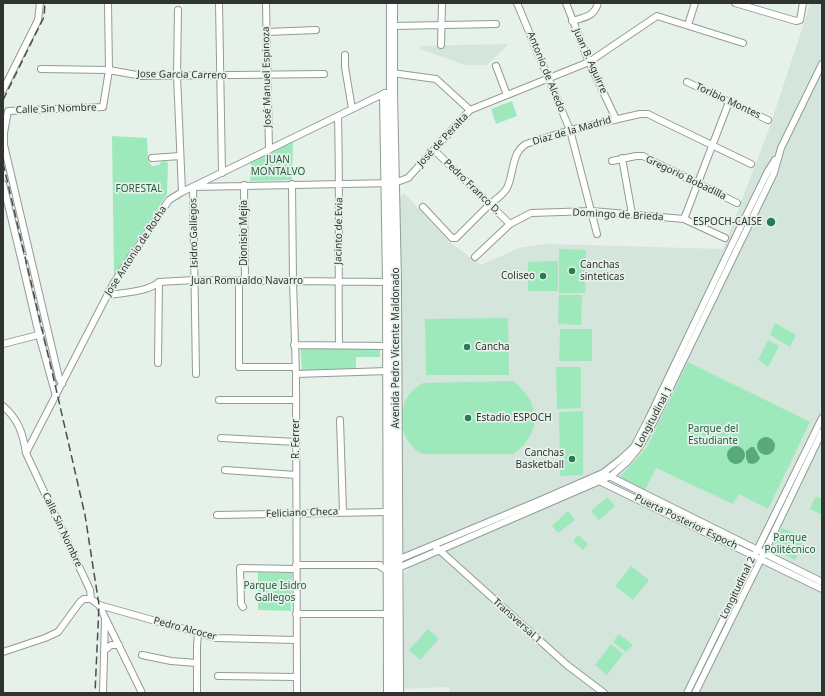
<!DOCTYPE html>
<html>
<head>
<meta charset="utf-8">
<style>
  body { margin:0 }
  #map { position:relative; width:825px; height:696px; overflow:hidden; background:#e6f1ea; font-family:"Noto Sans",sans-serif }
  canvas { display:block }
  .frame { position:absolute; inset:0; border:4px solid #303431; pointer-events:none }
</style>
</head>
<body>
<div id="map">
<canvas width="825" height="696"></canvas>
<div class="frame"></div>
</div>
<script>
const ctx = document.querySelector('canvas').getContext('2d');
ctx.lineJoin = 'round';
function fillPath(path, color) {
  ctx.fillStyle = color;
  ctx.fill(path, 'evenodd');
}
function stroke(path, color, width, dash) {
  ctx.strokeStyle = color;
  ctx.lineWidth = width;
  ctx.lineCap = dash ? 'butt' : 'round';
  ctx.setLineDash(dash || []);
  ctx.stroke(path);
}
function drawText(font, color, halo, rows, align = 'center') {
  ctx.font = font + ' "Noto Sans",sans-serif';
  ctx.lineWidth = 3.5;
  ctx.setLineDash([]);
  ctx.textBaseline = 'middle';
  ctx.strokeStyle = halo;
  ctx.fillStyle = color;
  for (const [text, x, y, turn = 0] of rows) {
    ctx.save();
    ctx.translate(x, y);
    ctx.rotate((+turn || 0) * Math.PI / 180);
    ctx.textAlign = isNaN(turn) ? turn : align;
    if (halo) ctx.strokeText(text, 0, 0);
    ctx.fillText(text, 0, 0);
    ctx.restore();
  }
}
fillPath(new Path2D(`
  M808,3H822V693H449V687L402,689L404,575L409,567L412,566L410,556L404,554L401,551L400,198L404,193L449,242L481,265L519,248L546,244L723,249L769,129L809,8Z
  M509,44L487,65H465L420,49L421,46Z`), '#d4e5db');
fillPath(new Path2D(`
  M512,101L517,116L496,124L491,109Z
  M112,136L147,138L148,161L152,166L159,165L162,161L168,162L167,194L114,276Z
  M293,142L292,180L250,181L251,161Z
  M559,249L586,250L585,293H559Z
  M558,261V291H528V262Z
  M559,295H582L581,325L558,324Z
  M508,318L509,375H426L425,319Z
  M775,323L796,335L790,347L770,335Z
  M560,329H592V361H559Z
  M768,340L779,346L768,367L758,360Z
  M300,343H380V357H356V372L302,373Z
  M688,362L810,422L768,509L739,494L733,504L656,468L645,490L626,481L620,477L647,447Z
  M556,367H581V408L557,409Z
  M513,381C542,404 542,432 514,454H423C419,452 415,450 413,447C398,432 398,405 413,390C416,387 420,385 423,383Z
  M583,411V475L560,476L559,412Z
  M816,496L822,499V515L810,509Z
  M607,497L615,506L599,520L591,511Z
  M568,511L575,520L558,533L552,526Z
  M782,528L800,535L805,539L795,560L777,551L779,546L774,543Z
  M578,535L588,544L583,550L573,541Z
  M631,566L649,580L633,600L615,586Z
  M258,572L292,573L291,611L258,610Z
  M428,629L439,639L420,660L409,650Z
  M619,634L633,645L626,652L613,642Z
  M611,644L623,654L607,675L595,665Z`), '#9ee9bc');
fillPath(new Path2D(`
  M757 446a9 9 0 1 1 18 0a9 9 0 1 1-18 0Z
  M727 455a9 9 0 1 1 18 0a9 9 0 1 1-18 0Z
  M751,447H754L760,458C758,463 753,465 748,463L746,458V451Z`), '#58a97c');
const minor = new Path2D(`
  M219,3L222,173
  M266,3L269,150
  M517,3L570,130L597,234
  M566,3L589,62L616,119
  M735,3L796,21L800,20L803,3
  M178,10L177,75L182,192
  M572,21C585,17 594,17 598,3
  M688,25L695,3
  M392,26L496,24
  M267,32L316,30
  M441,45L442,3
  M345,55V67L352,109
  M496,66L507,95
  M41,69L109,70L142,76L324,74
  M392,73L436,79L470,110
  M687,82L768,120
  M3,90L38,20L40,3
  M338,116C340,192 338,269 339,345
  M434,150L510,224
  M152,158L180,156
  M622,158L632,214
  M612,161L636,156H643L737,203
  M3,184L21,258H25
  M292,184L293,281L296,374L297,693
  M244,185L245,280
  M423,207L452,238H456C467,227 478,216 489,205C495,200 503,195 507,188C514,174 511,153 526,144L570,130L640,114H648L656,118L751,164
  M684,219L729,102
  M475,257L510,224L531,213L592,211L684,219L725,238
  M21,258L39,335L56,396
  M239,280V367H295
  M108,295C122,293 148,292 159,282L195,280L388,282
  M3,344L42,334
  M294,345L388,346
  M158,363L159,282
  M196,374L193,187L394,183L408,178L470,110L589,62L657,16L743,43
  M296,374L388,371
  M62,384L59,378L4,145V133L8,111L103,107L109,70L108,3
  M219,400H296
  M3,406C18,419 23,433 26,453L90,590L91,599L99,605L216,638L296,640
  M340,420L343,512
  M221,438L296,442
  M26,453L113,284L169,200L182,192L385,93
  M225,470L296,475
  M607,475L822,582
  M597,480L822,589
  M217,515L388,512
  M436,547L567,665L604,693
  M395,561L541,500L603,473L621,459L634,447L648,420L739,230L768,171L775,160
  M296,565H380
  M378,565L389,572L611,476L627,462L640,446L653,423L774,173L781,148L822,64
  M99,605L142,693
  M243,607L241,604L240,568L296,569
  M296,614H390
  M104,651L111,645H119
  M3,652L45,638L58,632L80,602L84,599H91
  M142,655L171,661L197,663
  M218,676L297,677
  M103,693L105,619
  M197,693V646L198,633
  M687,693L822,418
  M695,693L764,553L822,432`);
const primary = new Path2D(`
  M392,3V93L396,282L398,693
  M385,95L388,282L389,693`);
stroke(minor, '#929c95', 8);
stroke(primary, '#929c95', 12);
stroke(minor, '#fff', 6);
stroke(primary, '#fff', 10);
stroke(new Path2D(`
  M3,100L44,17L45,3
  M3,163L57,393L85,515L99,605L95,693`), '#4a4f4b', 1.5, [8, 4]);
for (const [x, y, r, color] of [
  [771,222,5,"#257e52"],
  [572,271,4,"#257e52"],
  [543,276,4,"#257e52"],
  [467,347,4,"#257e52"],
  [468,418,4,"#257e52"],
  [572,459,4,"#257e52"]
]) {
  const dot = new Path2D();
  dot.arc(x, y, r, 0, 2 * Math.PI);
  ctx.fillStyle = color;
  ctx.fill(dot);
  stroke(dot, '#e6f1ea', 1.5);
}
drawText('10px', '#303431', '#e6f1ea', [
  ["Juan B. Aguirre",590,61,66],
  ["Antonio de Alcedo",546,72,68],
  ["Jose Garcia Carrero",182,75,1],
  ["José Manuel Espinoza",267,77,-91],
  ["Toribio Montes",728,101,25],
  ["Calle Sin Nombre",56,109,-2],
  ["Diaz de la Madrid",572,131,-16],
  ["José de Peralta",443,140,-47],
  ["Gregorio Bobadilla",686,178,26],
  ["Pedro Franco D.",472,187,44],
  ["Domingo de Brieda",618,215,3],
  ["Jacinto de Evia",339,231,-89],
  ["Isidro Gallegos",194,233,-91],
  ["Dionisio Mejía",244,233,-90],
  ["Jose Antonio de Rocha",136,251,-57],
  ["Juan Romualdo Navarro",247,281],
  ["Avenida Pedro Vicente Maldonado",396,348,-90],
  ["Longitudinal 1",654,417,-62],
  ["R. Ferrer",296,439,-90],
  ["Feliciano Checa",302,513,-2],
  ["Puerta Posterior Espoch",686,522,26],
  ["Calle Sin Nombre",62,530,65],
  ["Longitudinal 2",738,588,-64],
  ["Transversal 1",517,621,42],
  ["Pedro Alcocer",185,629,15]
]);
drawText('10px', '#245f40', '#e6f1ea', [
  ["JUAN",278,160],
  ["MONTALVO",278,172],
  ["FORESTAL",139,189],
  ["Parque del",713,429],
  ["Estudiante",713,441],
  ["Parque",790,538],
  ["Politécnico",790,550],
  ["Parque Isidro",275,586],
  ["Gallegos",275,598]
]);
drawText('10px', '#303431', '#e6f1ea', [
  ["ESPOCH-CAISE",762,222],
  ["Canchas",580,265,"left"],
  ["sinteticas",580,277,"left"],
  ["Coliseo",535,276],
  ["Cancha",475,347,"left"],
  ["Estadio ESPOCH",476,418,"left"],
  ["Canchas",564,453],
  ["Basketball",564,465]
], 'right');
</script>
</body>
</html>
